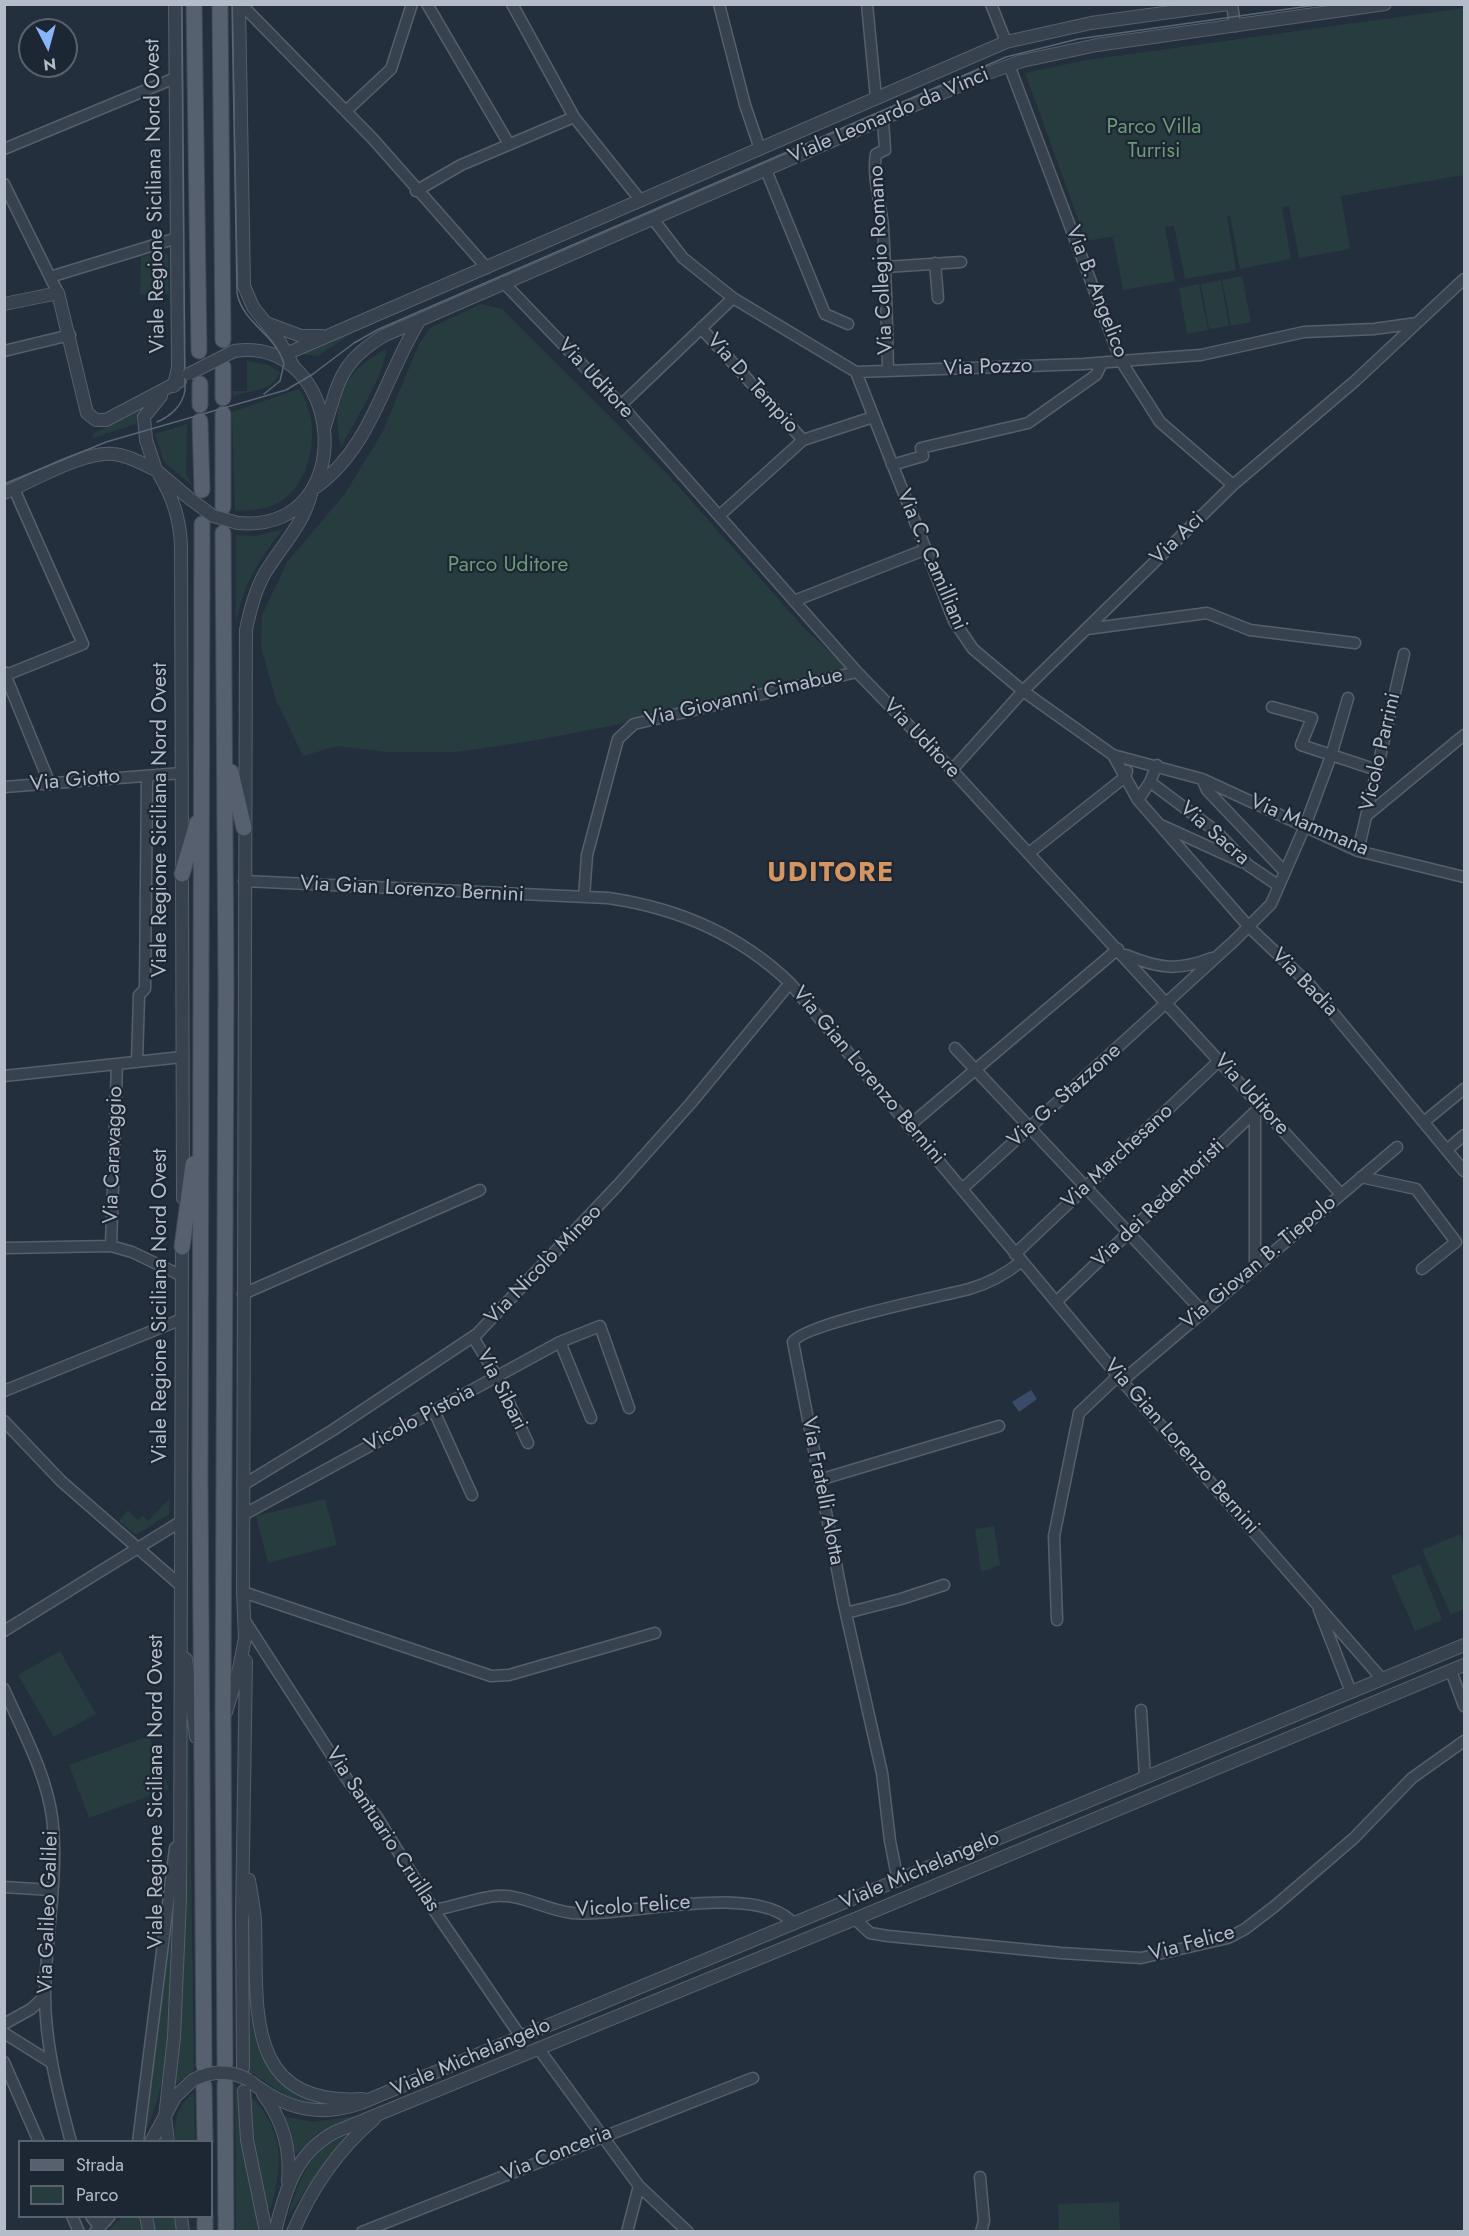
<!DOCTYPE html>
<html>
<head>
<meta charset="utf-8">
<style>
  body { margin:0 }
  #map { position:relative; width:1469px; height:2236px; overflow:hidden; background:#242f3e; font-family:Jost,sans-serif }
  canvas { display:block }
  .frame { position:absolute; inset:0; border:6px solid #b4bcc9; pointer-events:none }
  .legend { position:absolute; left:18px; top:2140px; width:195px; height:78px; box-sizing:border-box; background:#1d2633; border:2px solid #59626f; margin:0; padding:8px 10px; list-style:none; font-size:18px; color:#b4bcc9 }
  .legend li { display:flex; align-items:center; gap:12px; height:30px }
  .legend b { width:30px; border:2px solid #59626f }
  .north { position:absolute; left:18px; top:18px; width:60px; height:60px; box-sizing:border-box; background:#1d2633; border:2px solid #59626f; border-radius:50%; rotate:174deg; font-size:16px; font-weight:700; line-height:24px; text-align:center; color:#b4bcc9 }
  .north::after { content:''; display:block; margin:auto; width:21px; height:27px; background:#8ab4f8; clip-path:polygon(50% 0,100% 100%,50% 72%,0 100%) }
</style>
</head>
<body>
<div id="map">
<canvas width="1469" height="2236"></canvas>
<div class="frame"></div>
<ul class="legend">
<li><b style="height:8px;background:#56606e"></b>Strada</li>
<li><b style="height:16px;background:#263c3f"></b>Parco</li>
</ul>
<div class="north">N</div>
</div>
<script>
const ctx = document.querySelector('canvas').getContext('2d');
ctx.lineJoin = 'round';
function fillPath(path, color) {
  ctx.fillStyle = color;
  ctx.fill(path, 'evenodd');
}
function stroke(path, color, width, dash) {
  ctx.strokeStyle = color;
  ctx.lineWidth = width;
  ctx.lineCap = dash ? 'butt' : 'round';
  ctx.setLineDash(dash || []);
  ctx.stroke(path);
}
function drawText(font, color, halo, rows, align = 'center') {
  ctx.font = font + ' Jost,sans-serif';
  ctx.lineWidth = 4.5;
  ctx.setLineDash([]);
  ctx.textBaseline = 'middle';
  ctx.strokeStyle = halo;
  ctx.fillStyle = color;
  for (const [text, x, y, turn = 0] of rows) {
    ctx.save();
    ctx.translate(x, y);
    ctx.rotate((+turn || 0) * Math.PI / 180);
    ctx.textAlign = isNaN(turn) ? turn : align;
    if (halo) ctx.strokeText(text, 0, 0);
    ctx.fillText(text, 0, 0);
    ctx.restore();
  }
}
fillPath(new Path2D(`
  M1464,8V175L1341,196L1350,249L1299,258L1289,206L1282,207L1291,259L1240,269L1230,216H1227L1236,270L1185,279L1174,226L1165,227L1175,281L1123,290L1113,237L1129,234L1086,241L1025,73L1087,60Z
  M164,251L168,256L169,294H140L141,257Z
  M1242,276L1251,322L1231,326L1222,280Z
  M1221,280L1229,326L1209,329L1201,284Z
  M1199,284L1208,330L1187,334L1179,288Z
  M481,304L502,309L671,478L805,629L849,669L684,705L620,724L532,741L456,752H386L337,746L303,756L276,700L261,647L262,615L288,561L344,495L382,433L419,344L430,328Z
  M360,328L318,356L300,354Z
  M386,349C387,370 352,426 341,447C330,399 344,372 386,349Z
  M247,361L268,365L280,372C274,391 250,391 233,396V391H247Z
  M299,389C321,420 315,476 284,499C269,510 252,511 235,510L232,412Z
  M139,410L136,424L93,438V434Z
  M187,424L186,474L194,487L164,462L155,434Z
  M283,529C260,558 241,588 236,625V535L257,536Z
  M170,1498L169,1514L136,1535L119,1521L128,1510L138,1520L143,1516L148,1521Z
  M325,1499L337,1545L268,1563L256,1516Z
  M994,1526L1000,1565L981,1572L975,1529Z
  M1460,1534L1464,1544V1609L1451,1615L1422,1550Z
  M1420,1564L1442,1620L1415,1631L1391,1576Z
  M60,1651L96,1714L54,1737L18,1675Z
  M189,1719L194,2070L174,2086L186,1726Z
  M149,1736L169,1789L89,1818L69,1765Z
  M174,1905C172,1981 177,2063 145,2133Z
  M249,1996C253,2056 269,2087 329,2105C291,2103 278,2091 248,2070Z
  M235,2086L239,2089L258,2231H236Z
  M194,2092L195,2141H175C173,2121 178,2105 194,2092Z
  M249,2094C285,2130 283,2162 271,2208H267L253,2146Z
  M284,2116L312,2122L355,2116L318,2133L296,2154Z
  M347,2136L321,2167L288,2216C298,2183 310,2146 347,2136Z
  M1119,2202L1120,2231H1059L1058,2204Z
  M122,2217H139L142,2231H108Z
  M153,2217H175L178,2231H156Z`), '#263c3f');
fillPath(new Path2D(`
  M1031,1390L1037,1399L1019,1412L1012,1402Z`), '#394c67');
const minor = new Path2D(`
  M241,4L373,139L487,268
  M427,4L509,144
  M512,4L574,117L641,201
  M719,4L745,105L760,149
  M867,4L876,98
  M991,4L1006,42
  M1232,4L1235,26
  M1009,65L1121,361L1160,422L1233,485
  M346,111L391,69L412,4
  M883,120L885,150L876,154C872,177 881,203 883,227C886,275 887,323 888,371
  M4,149L175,78
  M766,170L825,314L848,324
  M4,184L58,293
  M416,191L461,165L574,117
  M653,219L683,258L733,298L856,372
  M935,263L938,298
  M886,267L961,262
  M50,277L177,238
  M503,282L621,405L857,672L952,770L1341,1194
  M701,328L803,440
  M4,351L70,335
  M856,372L954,621L973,649L1023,691L1113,755L1202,779L1358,851L1464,877
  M856,372L1084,364L1160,358L1201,355L1304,332L1374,329L1417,323
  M621,405L733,298
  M892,465L923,456L921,448L1028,423L1096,375L1102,363
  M719,516L803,440L873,417
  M794,601L924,550
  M1087,629L1207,613L1250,630L1355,643
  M4,672L50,784
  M6,675L83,644L14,489
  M1272,707L1312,718L1301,745L1377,770
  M1113,755L1138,800L1249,927L1310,985L1464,1171
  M952,770L1023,691L1233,485L1355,381L1464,279
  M1202,779L1207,790L1285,872
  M1150,782L1217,832L1248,865L1279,886
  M4,787L182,773
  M1138,800L1150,782L1157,765
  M1366,816L1464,735
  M1163,826L1242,862
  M1358,851L1404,654
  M1029,853L1125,777L1127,771
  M244,881L608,898C678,908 739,934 790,983L1122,1381L1382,1679
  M584,897L587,855L618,739L634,724L857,672
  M1126,955C1160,969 1178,971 1212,958
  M955,1048L1202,1311
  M137,1062L139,995L145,989L147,776
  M4,1076L182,1057
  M1425,1121L1464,1089
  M910,1125L1118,949
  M1448,1149L1464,1135
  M1361,1177L1416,1189L1456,1242L1422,1269
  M962,1189L1234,941L1271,904L1305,826L1331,756L1348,698
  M111,1246L117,1064
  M4,1248L111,1246L132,1252L182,1276
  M1015,1254L1220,1060
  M1255,1267V1113
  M243,1294L480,1190
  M1056,1302L1261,1106
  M473,1337L497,1377L528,1443
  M560,1342L591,1418
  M1122,1381L1397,1147
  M4,1391L182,1319
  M434,1411L472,1495
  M4,1421L61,1481L180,1585
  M819,1480L999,1426
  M243,1485L333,1430L477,1334L617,1186L691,1103L790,983
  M243,1515L560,1342L600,1326L629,1408
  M243,1592L491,1676L509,1675L655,1633
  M1319,1610L1351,1692
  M846,1613L901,1599L944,1585
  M1057,1620L1054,1536L1079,1413L1118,1376
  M245,1621L349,1782L377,1817L434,1910L521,2037
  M4,1631L180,1522
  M1451,1671L1464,1706
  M4,1689C22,1730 46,1773 52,1817C59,1875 46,1935 45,1994C45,2044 58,2094 71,2142
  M1141,1710L1145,1777
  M898,1881L890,1841L882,1773L844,1605L793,1342C803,1324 942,1296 969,1289C987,1284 1007,1273 1022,1261
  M4,1887L51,1890
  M434,1910C454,1907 476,1898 496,1896C523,1894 545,1910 572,1913C626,1918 758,1880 794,1924
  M855,1919L870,1933L888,1936L1061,1953L1141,1958L1228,1938L1245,1929L1275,1906L1354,1838L1412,1778L1464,1741
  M4,2024L31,2009L45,1996
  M4,2033L52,2063
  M538,2048L639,2186L688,2232
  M4,2062L39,2142
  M138,2142L175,1848
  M980,2177L984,2221L981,2232
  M72,2216L79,2232
  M91,2216L97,2224L106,2221
  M95,2232L110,2216
  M362,2232L753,2078
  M627,2232L639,2186`);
const tertiary = new Path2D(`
  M239,4L244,286L253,307L277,337L294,367
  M4,304L58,293L87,413L96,420H106L180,381
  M269,324L301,336H322
  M234,351C345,334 363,534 238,523
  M279,357L1006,42L1091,23L1228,4
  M174,386L178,367L175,4
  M161,396L144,417L146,440L156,470L189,498
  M325,426C339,380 341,361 385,335L988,73L1022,61L1097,45L1385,4
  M159,474C173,498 180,519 181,546L183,1198
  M316,487C371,448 385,376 419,321
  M4,493C33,481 83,451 113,454C128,455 143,464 156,470
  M186,1659L196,1737
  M226,1712L239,1669L245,1638L243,1592L246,630C250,610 255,590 265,573C282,545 303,525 311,494
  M249,1880C251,1893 254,1907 255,1921C258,2003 241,2107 363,2099
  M243,2068L242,1917L246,1661
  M251,2082C286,2109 319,2118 361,2103L1464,1645
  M244,2091L247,2140L266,2232
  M263,2094C282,2119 291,2149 288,2181
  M151,2142L175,2097L193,2080
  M168,2142L165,2117L174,2037L180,1899L182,1239
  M146,2216L149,2232
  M181,2216L183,2232
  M275,2232C285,2191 295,2153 335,2132L855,1919L1464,1665
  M293,2232C311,2189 339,2149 374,2119`);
const primary = new Path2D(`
  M194,4L199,351
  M220,4L223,340
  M223,367V398
  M200,384V405
  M223,414V507
  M200,421L202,490
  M202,524L200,1479L204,2066
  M223,533L226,985L223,1721L225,2064
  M231,772L244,828
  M182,874L197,823
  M182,1247L193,1164
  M225,2084L226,2232
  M204,2086L205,2142
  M205,2216V2232`);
stroke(minor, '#565f6c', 13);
stroke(tertiary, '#565f6c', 14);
stroke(primary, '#414a57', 17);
stroke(minor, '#38414e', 10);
stroke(tertiary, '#38414e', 12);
stroke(primary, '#56606e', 15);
stroke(new Path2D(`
  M232,4L237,293C243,324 276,334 284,364L280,381L264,394
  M157,422C171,416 183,405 185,390L182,4
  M4,484L106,442L286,390L313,374L354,343L379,329L1006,57L1078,39L1323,4`), '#5a6575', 1.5);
const tertiaryBridge = new Path2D(`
  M189,374L234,351
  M189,498L213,516L238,523
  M193,2080C212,2070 230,2070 249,2080`);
stroke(tertiaryBridge, '#565f6c', 14, []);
stroke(tertiaryBridge, '#38414e', 12);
drawText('21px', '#b4bcc9', '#1d2633', [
  ["Viale Leonardo da Vinci",889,116,-23],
  ["Viale Regione Siciliana Nord Ovest",156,196,-91],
  ["Via Collegio Romano",882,260,-93],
  ["Via B. Angelico",1096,292,69],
  ["Via Pozzo",988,368,-2],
  ["Via Uditore",595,379,47],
  ["Via D. Tempio",752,384,48],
  ["Via Aci",1178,539,-44],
  ["Via C. Camilliani",931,560,67],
  ["Via Giovanni Cimabue",744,698,-13],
  ["Via Uditore",921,739,46],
  ["Vicolo Parrini",1381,752,-77],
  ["Via Giotto",75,781,-5],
  ["Viale Regione Siciliana Nord Ovest",161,820,-90],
  ["Via Mammana",1309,826,23],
  ["Via Sacra",1214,834,41],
  ["Via Gian Lorenzo Bernini",412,890,3],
  ["Via Badia",1304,983,46],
  ["Via Gian Lorenzo Bernini",868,1076,50],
  ["Via Uditore",1251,1095,48],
  ["Via G. Stazzone",1065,1096,-42],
  ["Via Caravaggio",114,1155,-88],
  ["Via Marchesano",1118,1157,-43],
  ["Via dei Redentoristi",1159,1204,-44],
  ["Via Giovan B. Tiepolo",1259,1263,-40],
  ["Via Nicolò Mineo",544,1265,-46],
  ["Viale Regione Siciliana Nord Ovest",161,1306,-90],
  ["Via Sibari",501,1390,63],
  ["Vicolo Pistoia",420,1419,-28],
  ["Via Gian Lorenzo Bernini",1181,1447,49],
  ["Via Fratelli Alotta",822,1491,79],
  ["Viale Regione Siciliana Nord Ovest",157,1792,-90],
  ["Via Santuario Cruillas",382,1830,57],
  ["Viale Michelangelo",920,1871,-23],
  ["Vicolo Felice",633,1907,-4],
  ["Via Galileo Galilei",49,1912,-88],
  ["Via Felice",1192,1944,-15],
  ["Viale Michelangelo",471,2058,-23],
  ["Via Conceria",557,2154,-22]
]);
drawText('21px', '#6b9a76', '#1d2633', [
  ["Parco Villa",1154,128],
  ["Turrisi",1154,152],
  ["Parco Uditore",508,566]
]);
ctx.letterSpacing = '1.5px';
drawText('bold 27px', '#d59563', '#1d2633', [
  ["UDITORE",831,874]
]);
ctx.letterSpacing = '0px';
</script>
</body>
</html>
